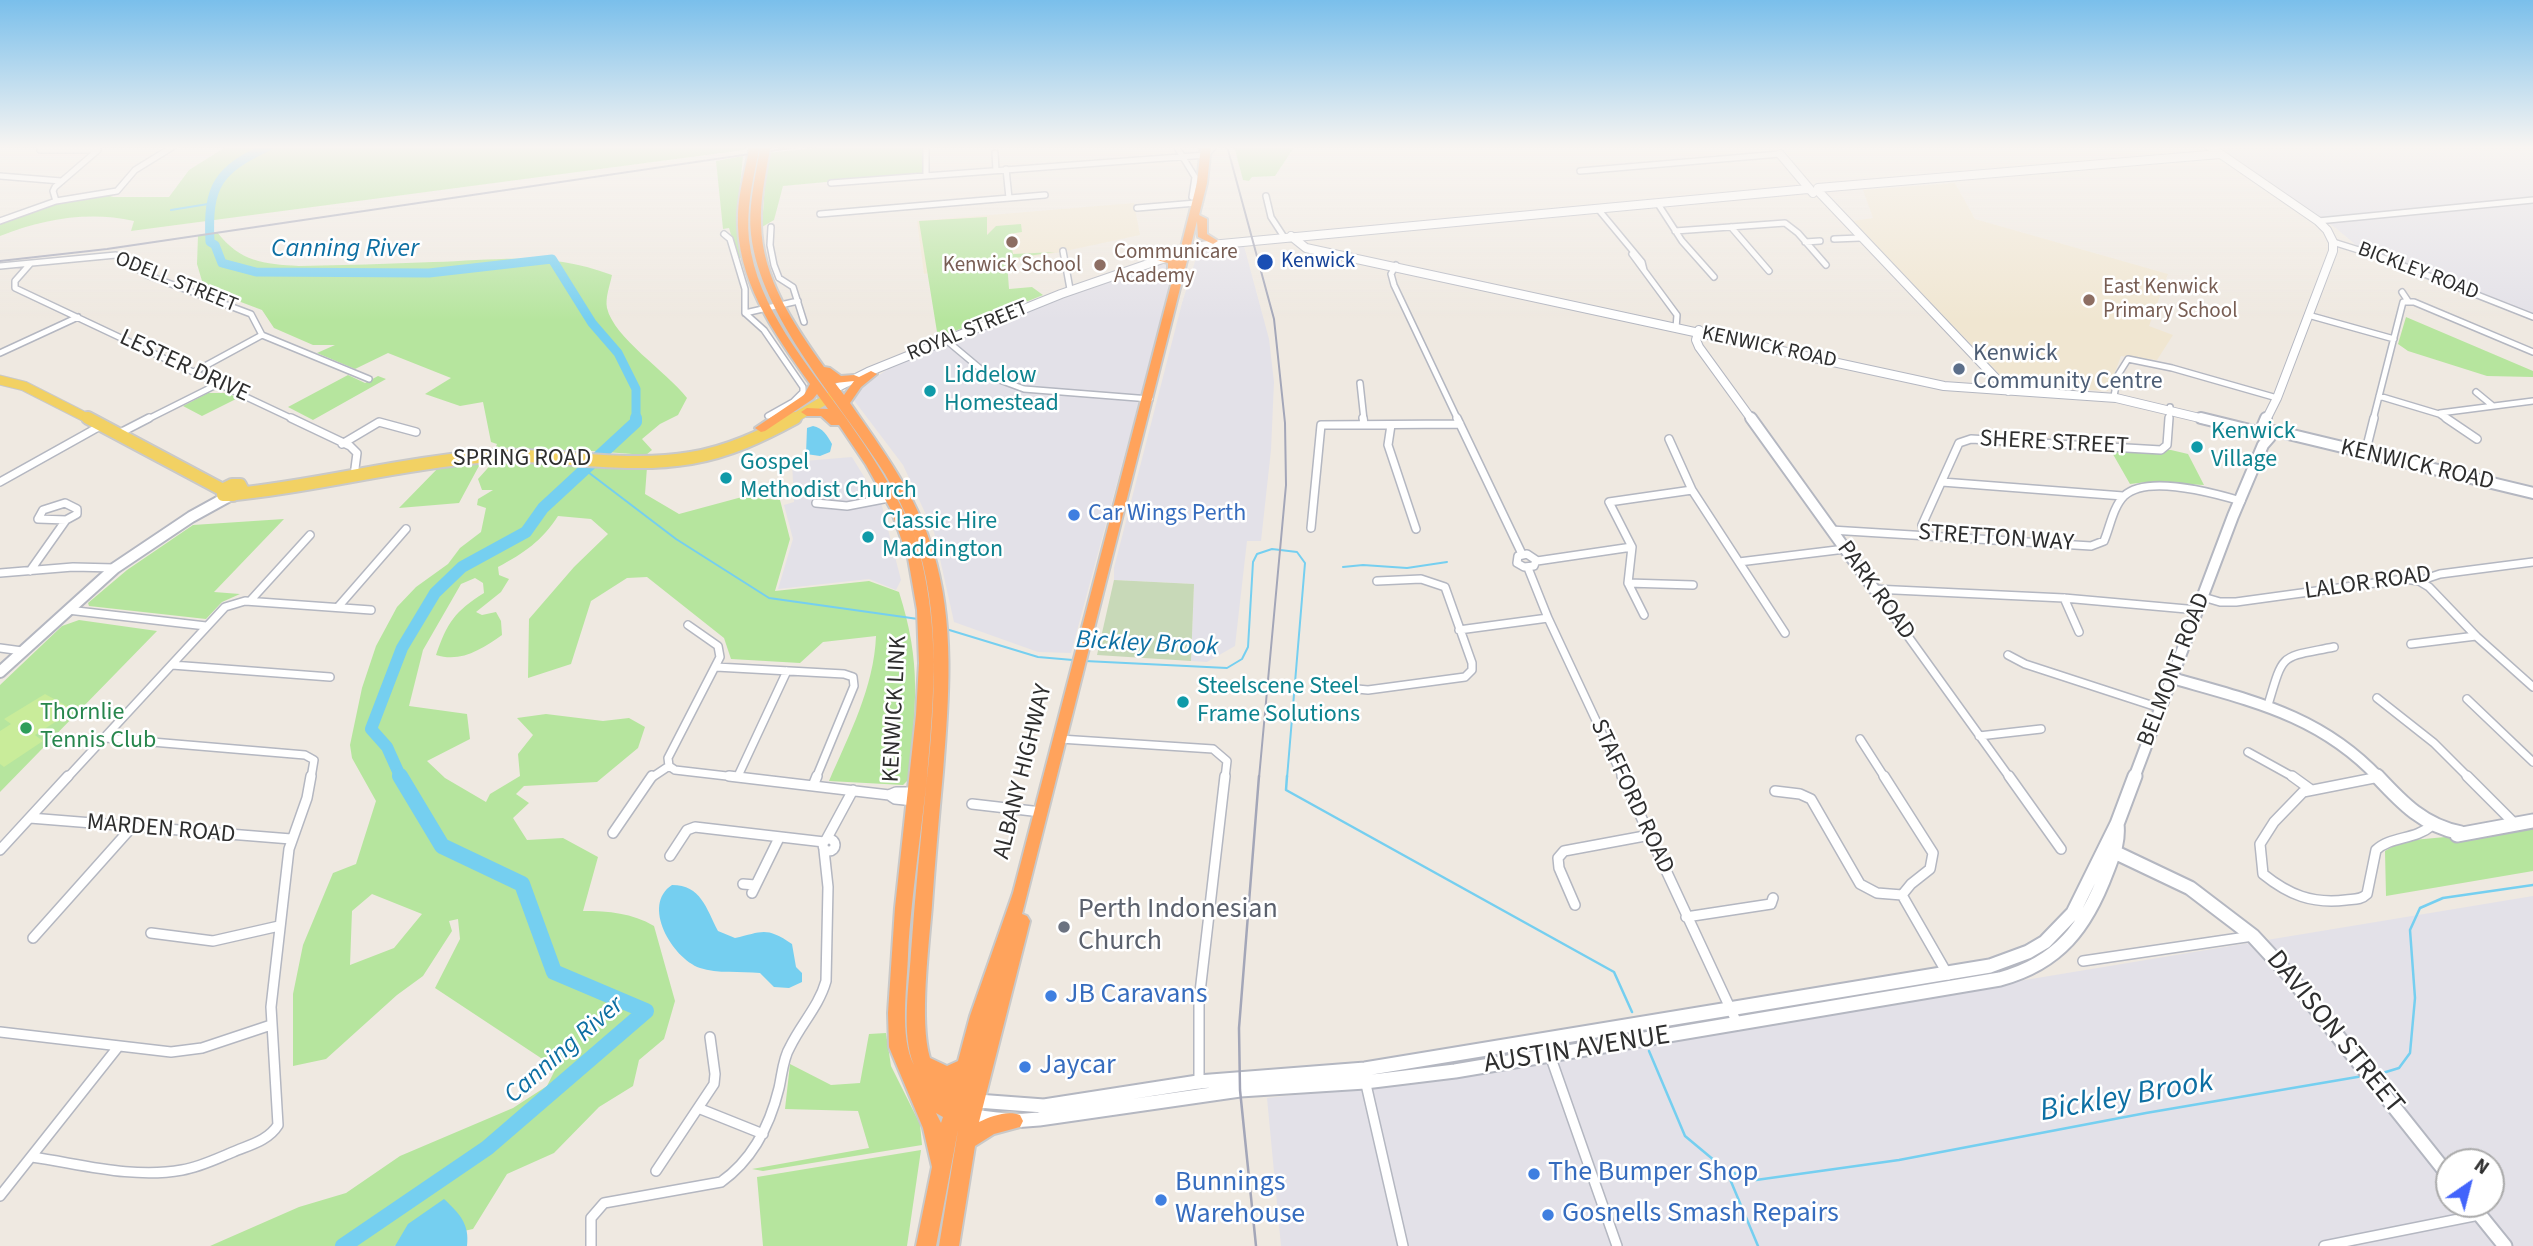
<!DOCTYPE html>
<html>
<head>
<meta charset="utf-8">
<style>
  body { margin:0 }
  #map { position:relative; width:2533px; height:1246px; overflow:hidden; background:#efe9e1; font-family:"Source Sans 3",sans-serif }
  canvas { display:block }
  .north { position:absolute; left:2435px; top:1148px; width:70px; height:70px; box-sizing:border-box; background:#fff; border:2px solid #ababab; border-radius:50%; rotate:35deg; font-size:19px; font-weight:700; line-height:28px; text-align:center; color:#2e2e2e }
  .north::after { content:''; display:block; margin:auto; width:24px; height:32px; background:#4264fb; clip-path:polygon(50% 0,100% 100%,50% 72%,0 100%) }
</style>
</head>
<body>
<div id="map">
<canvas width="2533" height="1246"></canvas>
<div class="north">N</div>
</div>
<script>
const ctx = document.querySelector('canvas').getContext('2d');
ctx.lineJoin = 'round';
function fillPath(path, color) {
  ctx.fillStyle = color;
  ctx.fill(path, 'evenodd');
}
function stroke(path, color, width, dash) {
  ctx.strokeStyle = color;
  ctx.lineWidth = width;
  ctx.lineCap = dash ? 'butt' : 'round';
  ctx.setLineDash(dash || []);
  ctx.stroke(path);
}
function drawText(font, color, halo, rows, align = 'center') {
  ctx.font = font + ' "Source Sans 3",sans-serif';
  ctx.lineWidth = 5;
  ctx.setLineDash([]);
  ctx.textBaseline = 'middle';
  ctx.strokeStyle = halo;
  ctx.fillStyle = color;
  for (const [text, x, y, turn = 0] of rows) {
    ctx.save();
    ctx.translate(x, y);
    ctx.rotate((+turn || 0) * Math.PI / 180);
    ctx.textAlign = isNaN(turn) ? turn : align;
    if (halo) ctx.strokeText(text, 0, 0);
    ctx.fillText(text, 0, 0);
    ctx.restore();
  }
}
fillPath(new Path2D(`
  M2212,146H2533V316L2358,247L2337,229Z
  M1244,246L1269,339L1274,382L1271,450L1261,541H1247L1235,646L1207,662L1191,661L1194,584L1114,580V568L1182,303L1197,255L1203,248Z
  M1157,263L1170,264L1172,267L1167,298L1071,653L1038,652L954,622L934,532L903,465L853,399L861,388L892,366L1120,275Z
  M852,457L882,506L901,580L896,590L869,579L778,589L793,539L784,505L794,502L792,462Z
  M2533,896V1246H1281L1267,1098L1402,1083ZM2449,1162H2491V1204H2449Z`), '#e3e1e8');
fillPath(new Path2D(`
  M1955,183L1975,219L2168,274L2149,326L2173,335L2157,360L2121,356L2108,391L2010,385L1852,221L1873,218L1863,190Z
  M1134,203L1140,235L1056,253L924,274L917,221Z`), '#f0e6d1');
fillPath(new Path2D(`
  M227,146H745L744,150L131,231L134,221C88,211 44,219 0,236V223L60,202L108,195L113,197H169L189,170Z
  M834,146H923V173L783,186L774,220L762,227L767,153Z
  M1234,146H1295L1275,176L1252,177L1249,181L1243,180Z
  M743,156L737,219L741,258H738L729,228L723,229L716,161Z
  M987,217V235L996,226L1021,224L1022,232L1009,234L1013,254L1055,252L1008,259L1007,262L1009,289L1032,287L1043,295L938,338L919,221Z
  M217,232C240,262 264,264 299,266C343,265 388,264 433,262C498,260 549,251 612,275C610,285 605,298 607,308C614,338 666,371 687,398L678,415L660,424L642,439L652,450L646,455L578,450L495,449L497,444L491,442L483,402L460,406L425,394L451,378L388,353L355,369L317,353L335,345H313L274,328L262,310L209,290L202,281L197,264L198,235Z
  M2406,317L2533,371V377L2487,376L2408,351L2398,344Z
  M348,375L365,383L378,376L386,379L313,420L288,407Z
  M208,393H227L238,398L202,416L183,406Z
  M2110,449L2171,450L2188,454L2204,485L2147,482L2130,484Z
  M495,460L647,467L645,494L679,514L742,497L780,500L790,539L775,591L869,581L899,592C922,664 916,707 908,780L903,785L829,781C849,735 874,687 876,636L823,642L800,663L731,659L724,638L647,577L627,578L591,601L571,664L528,678L529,619L574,567L608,534L591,519L558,516C542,541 524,553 498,567L499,575L509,579L501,592L476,612L482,615L496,612L501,621L502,635C482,649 461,663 436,655C447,623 455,611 484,593L483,583L475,578L461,584L423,650L409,706L467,714L470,739L427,761L445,778L486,802L490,794L520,776L518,754L533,735L517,718L546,714L603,721L629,718L645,727L638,748L597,782L524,786L516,794L529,803L513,818L527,840L563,838L598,857L583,911C609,911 632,913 654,926L675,1001L664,1039L639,1060L633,1086L599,1107L554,1153L507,1174L473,1229L394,1246H210L299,1207L346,1193L400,1156L513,1108L547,1086L556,1068L435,988L460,939L458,919L449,921L452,931L423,976L397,995L326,1059L293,1066V994L303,945L333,873L356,864L376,801L352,758L350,745L362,688L376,646L397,607L416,587L448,564L460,548L481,532L486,508L477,505L478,499L493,490H482L478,479ZM372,894L422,914L394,948L350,965L352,911Z
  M480,464L459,503L399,508L441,465Z
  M284,519L214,592L240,594L222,602L206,619L89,606L88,603L127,570L193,525Z
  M79,620L157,631L0,792V685L62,626Z
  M2533,826V871L2386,896L2385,851L2402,841L2489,833Z
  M886,1033L891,1066L920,1124L922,1145L763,1171L752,1169L869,1148L858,1111L785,1109L790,1064L831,1085L860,1083L869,1034Z
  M921,1150L907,1246H763L757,1177Z`), '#b6e59e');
fillPath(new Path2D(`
  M1114,580L1194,584L1191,661L1097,655Z`), '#c8d9b8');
fillPath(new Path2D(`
  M45,694L74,710L35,735L43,741L4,767L0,764V731L11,724L4,719Z`), '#c9ec9a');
fillPath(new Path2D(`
  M813,426C823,428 827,435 832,444L830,452L820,456L806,454L807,428Z
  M672,885C701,885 706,908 718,931L735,938C762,932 766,926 792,944L796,967L802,973V982L789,988L774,987L760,973C741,971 717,974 700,968C672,958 641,905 672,885Z
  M444,1199C459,1213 470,1224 467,1246H395L408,1224Z`), '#75cff0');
stroke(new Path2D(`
  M171,210L208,204
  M584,469L676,539L769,598L918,619
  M1343,567L1363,565L1407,568L1447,562
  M946,629L1038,657L1073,660
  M1085,661L1227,668L1242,659L1248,647L1253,562L1257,554L1272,549L1297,552L1305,563L1287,778`), '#75cff0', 2);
stroke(new Path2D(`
  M1287,776L1286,790L1614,972L1632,1012
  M1649,1051L1685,1136L1727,1171L1756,1180L1899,1160L2146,1113L2363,1076
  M2376,1075L2399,1068L2410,1053L2415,998L2410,930L2420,908L2443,898L2533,885
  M1727,1172L1758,1246`), '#75cff0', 2.5);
stroke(new Path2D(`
  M269,146C218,170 207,185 210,242L215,245L222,263L256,272L429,273L552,259L592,323L618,353L636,389V420`), '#75cff0', 9);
stroke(new Path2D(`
  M401,778L387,747L371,729L402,648L435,593L462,567L526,532L543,508L636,422V418`), '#75cff0', 12);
stroke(new Path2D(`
  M343,1246L487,1148L646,1011L554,972L522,884L442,846L400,776`), '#75cff0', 16);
const streetFar2 = new Path2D(`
  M926,146V176
  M1176,146L1195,177L1192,197
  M40,150H98L55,187L53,191L56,201
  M995,153L996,170
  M1006,169L1009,198
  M1580,171L1780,154
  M0,176L61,181
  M831,183L1206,155L1214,146
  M1266,196L1271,217L1284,237
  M1658,204L1682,241L1714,277
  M1137,208L1196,203
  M1598,209L1642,262L1644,270
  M820,214L1045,195
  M0,221L56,201L117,191L135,170L174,146
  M2318,221L2533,200
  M771,227L770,245L774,265L779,278L793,287L804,322
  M1731,227L1769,271
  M1675,231L1785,223L1798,233L1826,265
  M724,234L730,239L745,289V313L764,330L803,387V392L793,402L768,416
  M1834,239L1860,238
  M1805,242L1820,241
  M2333,242L2381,257L2533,317
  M1063,251L1070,289
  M1632,254L1677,315L1676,328
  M30,264L15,281V288L295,420
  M1396,265L1391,274L1394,285L1458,420
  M0,266L116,255L147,275L251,314L262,335L194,372
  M2402,292L2408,301
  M745,313L798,301
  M2308,315L2394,339
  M262,335L369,379
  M946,340L989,376L1024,389L1150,399
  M0,353L78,317
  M1360,383L1364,420
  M2476,392L2493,406
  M2114,396L2118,375L2128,359L2172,368L2277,398
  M2379,396L2439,414L2448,420
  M2440,413L2533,401
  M146,420L218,384
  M2169,420L2170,407
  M2373,420L2403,302H2414L2533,352`);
const streetFar1 = new Path2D(`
  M291,418L350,446L357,453L354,476
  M1363,418L1364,424
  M1457,418L1522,554
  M2446,418L2477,439
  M1391,425L1388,445L1416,529
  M118,434L149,418
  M1669,439L1692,490L1785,633
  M342,444L379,422L416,432
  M2365,454L2374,418
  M0,482L102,425
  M1942,482L2123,496
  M65,503L77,509V514L66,520L38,519L43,510Z
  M816,503L847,506L894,497
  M1311,528L1321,425L1460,424
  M1831,530L2091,546L2104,541C2110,527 2113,507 2124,496C2147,474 2214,493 2241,501
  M1924,534L1922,525L1959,443L1971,439L2161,450L2167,445L2169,418
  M1527,554L1536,560L1534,566L1524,567L1517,563L1518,556Z
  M1537,561L1632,547
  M1739,562L1845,549
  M1528,568L1548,618L1623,778
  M30,571L66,520
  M0,573L73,567L115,568
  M2419,581L2429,587L2476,636L2533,687
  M1628,583L1693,585
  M1874,589L2064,598L2198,610
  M1874,589L2010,778
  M2203,597L2220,602H2236L2404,579L2419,581L2440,574L2533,562
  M2064,598L2079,632
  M250,601L310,535
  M338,607L406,529
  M68,610L206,626
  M1644,615L1628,583L1632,547L1609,502L1692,490
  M1459,630L1548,618
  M2411,644L2476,636
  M0,648L22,651
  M2008,655L2025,664L2160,708
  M172,665L330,677
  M716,667L844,674L853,677L854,686L816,778
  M1346,688L1368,690L1465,677L1472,670V663L1445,587L1421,579L1377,581
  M2377,698L2434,743L2469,778
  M2467,699L2533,762
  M2268,705C2284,651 2280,658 2334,647
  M1979,736L2041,729
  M105,738L305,755L314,760L311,778
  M1060,739L1213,749L1227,761L1225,778
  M1860,739L1885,778
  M2248,752L2295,778
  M669,766L675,770L744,778
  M669,766L668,758L720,657L718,646L688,625
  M738,776L787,671
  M67,778L225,607L245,601L371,610
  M651,778L669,766
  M2372,778L2379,777`);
const street = new Path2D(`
  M729,776L889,795L895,799L914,801
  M1622,776L1738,1025
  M1884,776L1933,853L1930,869L1911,884L1902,895
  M2009,776L2061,849
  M2292,776L2310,789
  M2467,776L2515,824
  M2379,777L2303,792L2274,822L2260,844L2263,874C2289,895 2312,904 2346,900C2354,899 2361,900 2367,894L2376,850C2391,836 2415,840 2431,826
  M813,786L817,776
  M1775,791L1800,794L1811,799L1860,884L1877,893L1902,895L1948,975
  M889,795L896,792H916
  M972,804L1041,812
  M30,818L291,839
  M613,833L652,776
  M823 845a6 6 0 1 1 12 0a6 6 0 1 1-12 0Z
  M826,840L853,790
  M0,850L68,776
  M670,856L687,830L695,827L824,842
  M743,884L755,885
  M752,893L779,838
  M1575,905L1559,868L1558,858L1564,851L1650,835
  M1686,917L1771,904L1773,898
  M151,933L213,941L279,926
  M33,938L132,827
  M2083,961L2253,936
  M0,1032L171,1052L202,1048L271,1025
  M1545,1041L1617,1246
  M1365,1080L1403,1246
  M1199,1084V1001L1225,776
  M698,1108L763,1134
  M32,1157C81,1164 132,1179 182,1170C200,1167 216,1159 233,1152C249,1145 268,1141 278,1125L271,1007L289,849L307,798L311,776
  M656,1171L714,1084L715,1074L710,1037
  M0,1196L118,1047
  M591,1246V1218L604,1203L721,1182C752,1160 770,1125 779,1088C782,1075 783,1058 790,1047C801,1024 819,1006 826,981L828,887L824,850
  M2324,1246L2479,1215`);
const secondaryFar2 = new Path2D(`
  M2209,146L2318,221L2327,230L2333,242V251L2277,398L2266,420
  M1780,154L1813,193
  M1818,188L2220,154
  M1820,193L2008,391
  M1291,236L1306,248L1944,386L2116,398L2208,420
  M1699,330L1696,340L1699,347L1752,420
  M834,389L868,372L1061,294L1200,246L1808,189`);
const secondaryFar1 = new Path2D(`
  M1751,418L1874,589
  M2201,418L2254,431
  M2263,425L2266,418
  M2276,431L2533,493
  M0,672L115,568L191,517L231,495
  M2172,678C2252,701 2320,715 2379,778
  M2134,778L2233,516L2263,445L2270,437`);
const secondary = new Path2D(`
  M2377,776C2402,803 2424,826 2461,833
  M2457,835L2533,821
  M2108,849L2190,888L2253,936L2289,975L2449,1176
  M977,1101L1044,1106L1198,1082L1365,1069L1990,966L2028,952L2045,942L2073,913L2117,824L2135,776
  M972,1116L1013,1121L1039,1119L1240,1090L1365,1082L1455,1071L2000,979C2059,963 2086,927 2107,871C2113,855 2119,842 2117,824
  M2471,1204L2505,1246`);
const primaryFar1 = new Path2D(`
  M0,380L24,386L91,420
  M791,420L837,393`);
const primary = new Path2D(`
  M88,418L223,490
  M232,485H240L242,489L233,495H223L224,489Z
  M236,494C317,486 397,464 478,457C549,451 620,470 691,458C728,452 762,436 795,418`);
const highway = new Path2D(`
  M1201,146H1211L1207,183L1199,215L1207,219V234L1218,241L1213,244L1198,237L1197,221L1022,914L1027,916L1030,921L979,1122C991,1116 1008,1110 1020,1115L1023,1121L1020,1127L994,1134L975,1146L959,1246H939L958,1130L936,1246H916L932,1167L923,1128L889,1047L888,1013L895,908L916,715L919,663L917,610L908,558L891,510L866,465L839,425H831L821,416H807L801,412L807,408L828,409L817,394L813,399L765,431L761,432L755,428L804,395L810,384C774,333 735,279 738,213C739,194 744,174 748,155L753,152L758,155C752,183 746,211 749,240C757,308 808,365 846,418C872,455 896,492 914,534C906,513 896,493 885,474C841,403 760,317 751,234C748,207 755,180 759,154L764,151L769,154C765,177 760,201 761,224C762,278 794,325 824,367L830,368L841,376L854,375L859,377L871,371L877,374L861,387L850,403C882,449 917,496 933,551C955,623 949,698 943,772C939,816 935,861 932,905C929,945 919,1021 930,1058L947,1066L958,1061L970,1016L1013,893L1173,277L1168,274V263L1153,259L1158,256L1178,259L1197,183ZM854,381L844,395L835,383ZM914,534C942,613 934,696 927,777C921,836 915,895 911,953C909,986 901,1035 914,1065C899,1037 907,986 908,955C916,816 958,670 914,534ZM936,1113L943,1117L941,1123Z`);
stroke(streetFar2, '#b4b7c1', 8);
stroke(streetFar1, '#b4b7c1', 10);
stroke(street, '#b4b7c1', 12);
stroke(secondaryFar2, '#b4b7c1', 10);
stroke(secondaryFar1, '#b4b7c1', 14);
stroke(secondary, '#b4b7c1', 17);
stroke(primaryFar1, '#c9c9c9', 11);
stroke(primary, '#c9c9c9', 16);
stroke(highway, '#c9c9c9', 4);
stroke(streetFar2, '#fff', 5);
stroke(streetFar1, '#fff', 7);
stroke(street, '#fff', 9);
stroke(secondaryFar2, '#fff', 8);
stroke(secondaryFar1, '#fff', 10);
stroke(secondary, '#fff', 13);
stroke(primaryFar1, '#f2d163', 9);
stroke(primary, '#f2d163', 12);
fillPath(highway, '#ffa35c');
stroke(new Path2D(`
  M1227,146L1274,319L1285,423L1286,485L1259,778
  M0,261L107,249L804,146`), '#a3a6b8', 2);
stroke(new Path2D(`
  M1256,1246L1240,1090L1239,1028L1259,776`), '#a3a6b8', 2.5);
const highwayBridge = new Path2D(`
  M764,154L765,147
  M753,155L754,148`);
stroke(highwayBridge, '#c9c9c9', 13, []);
stroke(highwayBridge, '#ffa35c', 10);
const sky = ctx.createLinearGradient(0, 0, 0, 320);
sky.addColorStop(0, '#7abfeb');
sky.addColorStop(0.46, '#f8f5f2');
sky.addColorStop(1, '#f8f5f200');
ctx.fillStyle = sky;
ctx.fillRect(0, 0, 2533, 320);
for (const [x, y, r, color] of [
  [1012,242,7,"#8d6e63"],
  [1265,262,9,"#1a4fb4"],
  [1100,265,7,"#8d6e63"],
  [2089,300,7,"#8d6e63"],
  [1959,369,7,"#5c6f8a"],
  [930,391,7,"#0f9aa8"],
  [2197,447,7,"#0f9aa8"],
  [726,478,7,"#0f9aa8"],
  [1074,515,7,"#3f7fe0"],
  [868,537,7,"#0f9aa8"],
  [1183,702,7,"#0f9aa8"],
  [26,728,7,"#2e9e5b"],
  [1064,927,7,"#6b7280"],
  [1051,996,7,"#3f7fe0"],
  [1025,1067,7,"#3f7fe0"],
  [1534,1174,7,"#3f7fe0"],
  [1161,1200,7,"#3f7fe0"],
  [1548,1215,7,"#3f7fe0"]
]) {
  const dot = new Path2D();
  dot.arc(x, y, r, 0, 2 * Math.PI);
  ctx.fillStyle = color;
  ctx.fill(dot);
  stroke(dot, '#fff', 2.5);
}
drawText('21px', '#785e54', '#fff', [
  ["Communicare",1114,253],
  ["Academy",1114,277],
  ["Kenwick School",1012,266,"center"],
  ["East Kenwick",2103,288],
  ["Primary School",2103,312]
], 'left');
drawText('21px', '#164399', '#fff', [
  ["Kenwick",1281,262]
], 'left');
drawText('21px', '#2e2e2e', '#fff', [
  ["BICKLEY ROAD",2418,272,21],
  ["ODELL STREET",176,283,22],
  ["ROYAL STREET",968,332,-22],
  ["KENWICK ROAD",1769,348,12]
]);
drawText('24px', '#4e5e75', '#fff', [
  ["Kenwick",1973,355],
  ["Community Centre",1973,383]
], 'left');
drawText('24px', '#2e2e2e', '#fff', [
  ["LESTER DRIVE",184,367,25],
  ["SHERE STREET",2054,444,3],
  ["SPRING ROAD",522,460],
  ["KENWICK ROAD",2417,466,13],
  ["STRETTON WAY",1996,539,4],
  ["LALOR ROAD",2368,584,-8],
  ["PARK ROAD",1875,591,54],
  ["BELMONT ROAD",2175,670,-69],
  ["KENWICK LINK",896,709,-87],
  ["ALBANY HIGHWAY",1024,772,-76],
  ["STAFFORD ROAD",1631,797,65],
  ["MARDEN ROAD",161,830,5]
]);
drawText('24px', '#0d838f', '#fff', [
  ["Liddelow",944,377],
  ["Homestead",944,405],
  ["Kenwick",2211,433],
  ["Village",2211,461],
  ["Gospel",740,464],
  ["Methodist Church",740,492],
  ["Classic Hire",882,523],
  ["Maddington",882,551],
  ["Steelscene Steel",1197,688],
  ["Frame Solutions",1197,716]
], 'left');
drawText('24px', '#366cbe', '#fff', [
  ["Car Wings Perth",1088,515]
], 'left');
drawText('24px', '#27864d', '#fff', [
  ["Thornlie",40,714],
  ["Tennis Club",40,742]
], 'left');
drawText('italic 26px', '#0d6fa3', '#fff', [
  ["Canning River",345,250],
  ["Bickley Brook",1147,645,3],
  ["Canning River",565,1051,-41]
]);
drawText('28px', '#5b616d', '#fff', [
  ["Perth Indonesian",1078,911],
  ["Church",1078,943]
], 'left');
drawText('28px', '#366cbe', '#fff', [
  ["JB Caravans",1065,996],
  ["Jaycar",1039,1067],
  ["The Bumper Shop",1548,1174],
  ["Bunnings",1175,1184],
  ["Warehouse",1175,1216],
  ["Gosnells Smash Repairs",1562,1215]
], 'left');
drawText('28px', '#2e2e2e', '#fff', [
  ["DAVISON STREET",2334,1033,51],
  ["AUSTIN AVENUE",1577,1051,-9]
]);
drawText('italic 32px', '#0d6fa3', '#fff', [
  ["Bickley Brook",2127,1098,-10]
]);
</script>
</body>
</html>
